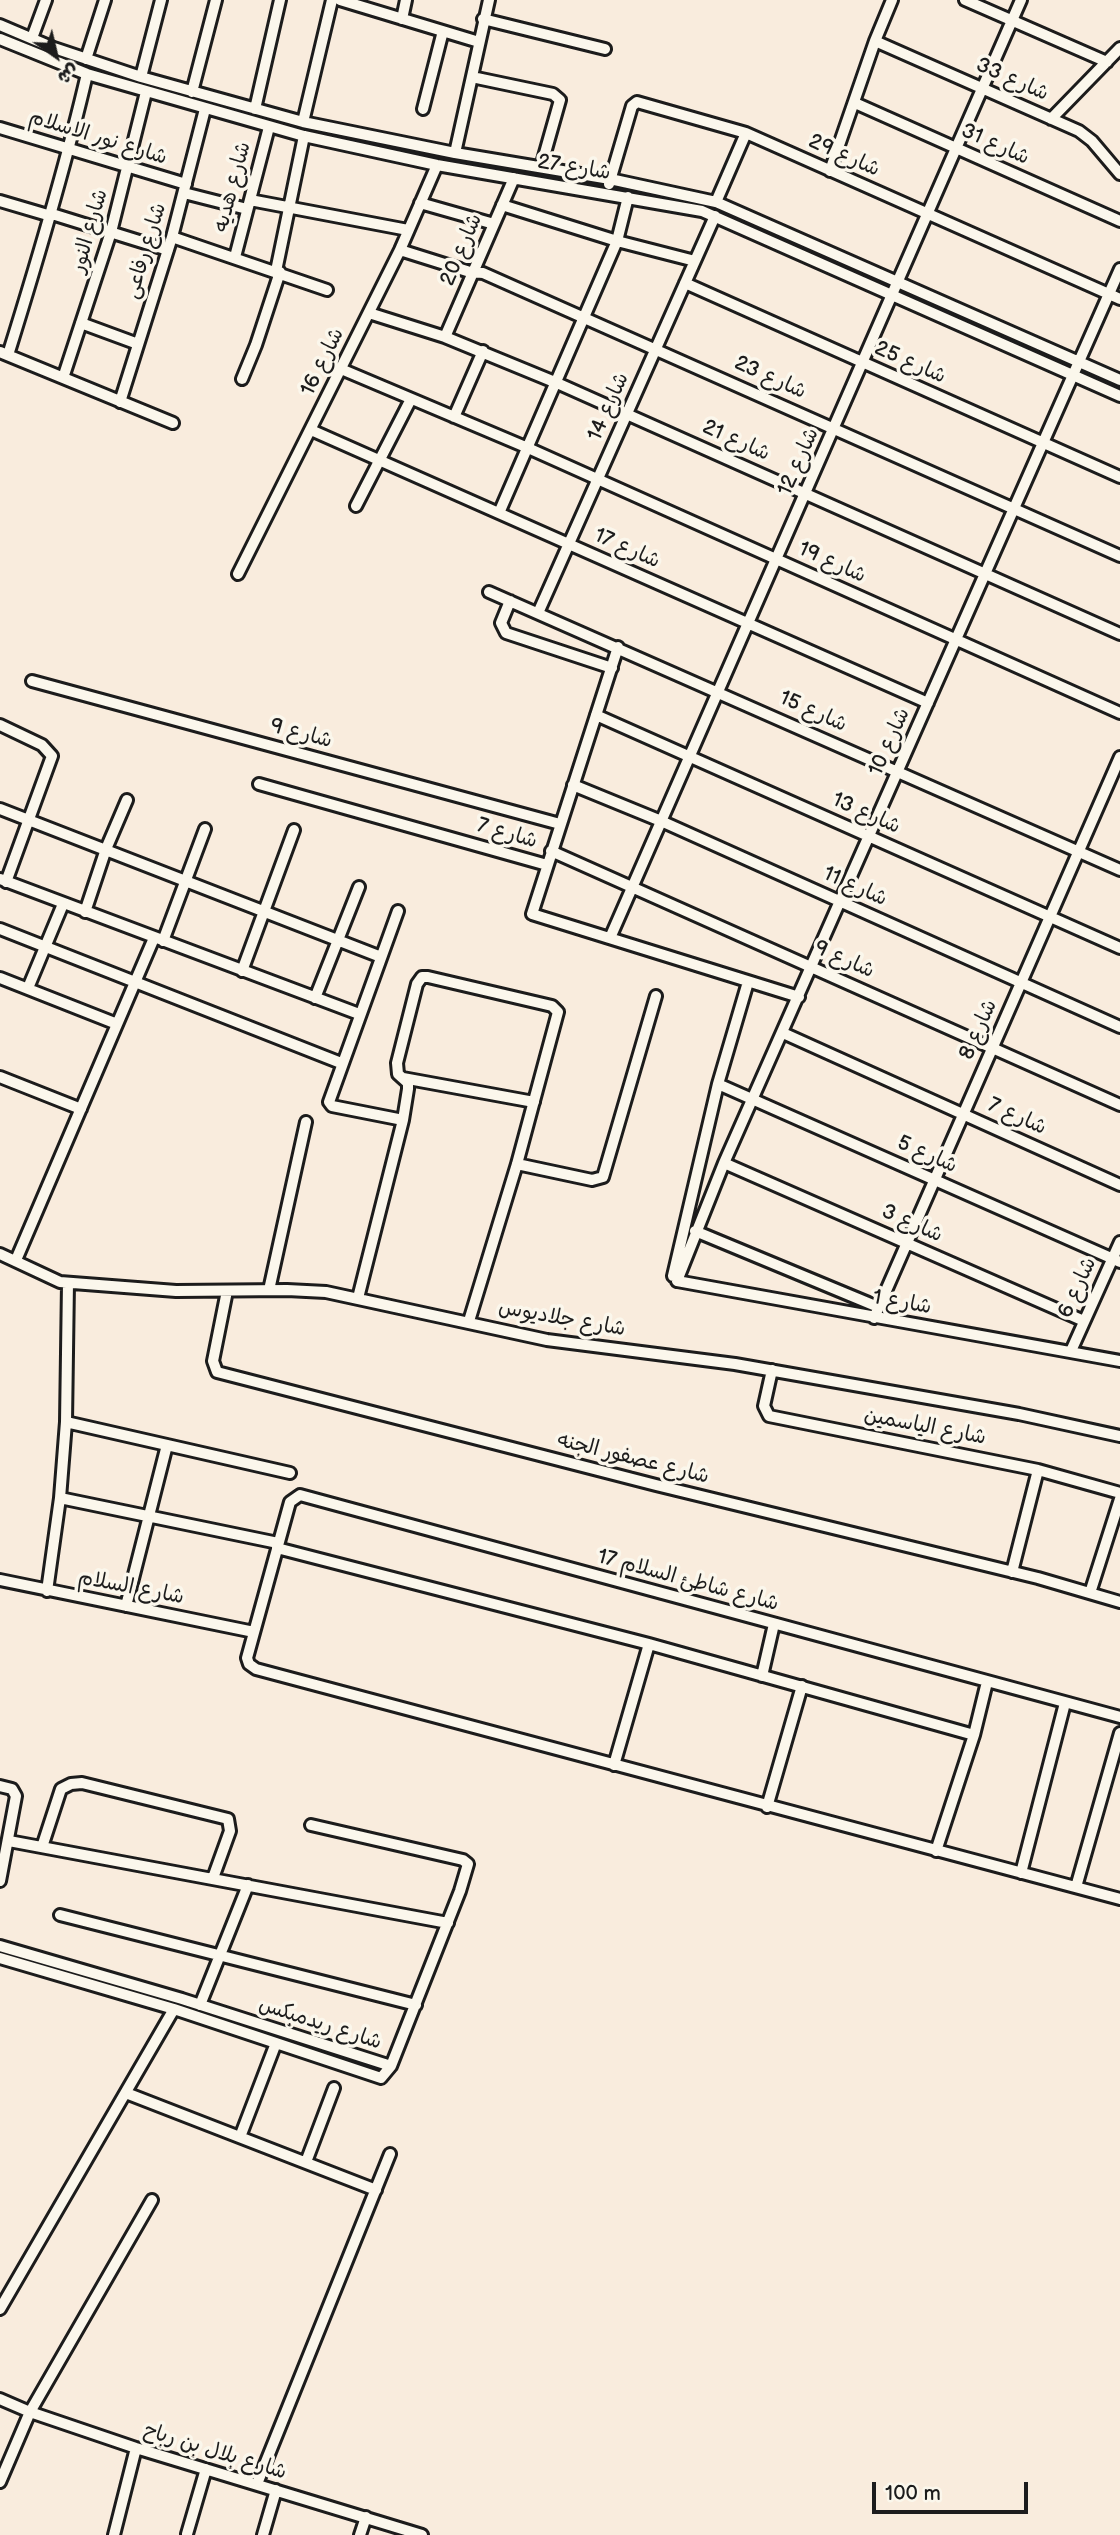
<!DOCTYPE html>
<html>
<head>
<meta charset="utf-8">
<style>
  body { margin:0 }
  #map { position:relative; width:1120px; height:2535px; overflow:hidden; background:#f9ecdd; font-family:"Balsamiq Sans","Playpen Sans Arabic",sans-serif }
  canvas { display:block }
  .north { position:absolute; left:21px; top:21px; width:70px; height:70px; -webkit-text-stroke:5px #fbf7ec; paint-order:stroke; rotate:146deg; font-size:19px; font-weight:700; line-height:28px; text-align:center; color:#1c1c1c }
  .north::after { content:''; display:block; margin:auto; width:24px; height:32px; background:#1c1c1c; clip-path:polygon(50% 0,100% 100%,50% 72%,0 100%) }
  .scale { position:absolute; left:872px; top:2482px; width:156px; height:32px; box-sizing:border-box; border:4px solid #1c1c1c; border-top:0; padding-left:9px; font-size:21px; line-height:24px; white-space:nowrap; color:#1c1c1c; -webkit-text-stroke:5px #fbf7ec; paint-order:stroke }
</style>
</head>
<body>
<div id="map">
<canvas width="1120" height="2535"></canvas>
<div class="north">ش</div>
<div class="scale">100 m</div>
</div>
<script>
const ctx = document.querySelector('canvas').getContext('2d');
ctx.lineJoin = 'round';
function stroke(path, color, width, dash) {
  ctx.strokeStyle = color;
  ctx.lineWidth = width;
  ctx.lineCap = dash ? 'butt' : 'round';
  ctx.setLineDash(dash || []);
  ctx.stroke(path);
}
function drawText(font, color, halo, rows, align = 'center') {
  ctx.font = font + ' "Balsamiq Sans","Playpen Sans Arabic",sans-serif';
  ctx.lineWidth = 7;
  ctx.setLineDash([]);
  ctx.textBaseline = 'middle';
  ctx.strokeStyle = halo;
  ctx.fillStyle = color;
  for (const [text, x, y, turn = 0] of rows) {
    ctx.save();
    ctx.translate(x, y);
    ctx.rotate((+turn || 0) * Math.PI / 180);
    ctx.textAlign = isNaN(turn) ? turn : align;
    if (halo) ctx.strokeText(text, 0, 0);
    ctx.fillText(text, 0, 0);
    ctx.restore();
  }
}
const minor = new Path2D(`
  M340,0L479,42
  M965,0L1107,62
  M402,19L406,0
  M483,19L605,49
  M0,25L54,48L141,77L303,122L455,153L610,179L716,202L1120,380
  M32,38L46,0
  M0,39L87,74L304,136L437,165L702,211L1120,396
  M875,41L1079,131L1092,141L1120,174
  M86,59L105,0
  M141,77L161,0
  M472,77L553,94L560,100L541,167
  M192,92L216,0
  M855,103L1120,221
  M255,109L280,0
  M423,109L443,31
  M1051,119L1120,48
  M303,122L332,0
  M0,128L186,184
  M455,153L489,0
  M830,171L875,41L892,0
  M609,184L632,106L637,102L746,133L1120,299
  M184,193L247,209
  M250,200L408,230
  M0,201L51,216
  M716,202L746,133
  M420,203L494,224
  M502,205L617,241L695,261
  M52,214L168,250
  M172,237L327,290
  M400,250L470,272L483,273L1120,556
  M235,257L269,127
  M276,271L304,136
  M685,283L1120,477
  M369,313L445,337L557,383L1120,634
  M81,323L138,344
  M445,337L514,178
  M0,352L173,423
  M8,355C37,262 65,169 87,74
  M341,369L528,448L1120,713
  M63,378L111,232L146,92
  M242,379L256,345L280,272
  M120,402L172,237L205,109
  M454,417L483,351
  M311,430L928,703
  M356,506L411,399
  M499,513L617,241L628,197
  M238,574L400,250L437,165
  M489,592L1120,870
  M510,601L501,623L506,633L612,668
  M538,613L715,216
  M618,647L532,914L799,997
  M32,681L560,824
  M596,715L1120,948
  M0,725L42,745L52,756L6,882
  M259,784L547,865
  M573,785L661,821L1120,1027
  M0,809L381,957
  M551,851L1120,1105
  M0,879L359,1014
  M398,911L329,1102L332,1106L403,1120
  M85,912L106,849L127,800
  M0,929L341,1063
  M610,938L1021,0
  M163,941L205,829
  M242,971L294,830
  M0,978L117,1024
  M28,988L63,904
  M315,998L359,887
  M783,1033L1120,1185
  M0,1077L81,1109
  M403,1078L534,1102
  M718,1084L1120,1262
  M724,1163L1084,1321
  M517,1164L592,1180L603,1177L656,996
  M695,1231L878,1307
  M0,1254L60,1282L176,1291L287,1290L326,1292L547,1340L735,1364L1019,1414L1120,1436
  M16,1260L154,938
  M673,1276L718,1084L748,982
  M677,1281L724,1163L1120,269
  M677,1281L1120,1361
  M269,1290L306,1122
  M227,1291L213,1361L217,1372L656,1485L1038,1578L1120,1602
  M358,1298L403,1120L408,1089V1083L398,1074L397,1063L417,984L422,977H428L552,1006L558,1012L517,1164L469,1321
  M874,1318L1120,757
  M1071,1351L1120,1242
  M772,1370L764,1406L769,1416L1038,1470L1120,1493
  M66,1422L290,1473
  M60,1498L278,1543
  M277,1548L649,1644L974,1735
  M1012,1572L1038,1470
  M0,1580L254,1632
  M47,1591L60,1498L66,1422L68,1283
  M1090,1593L1120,1499
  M126,1606L167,1445
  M762,1676L774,1624
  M1120,1717L300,1495L290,1502L247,1658L249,1664L256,1669L1120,1899
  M614,1765L649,1644
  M0,1786L12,1789L16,1796L0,1881
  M767,1807L802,1686
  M9,1841L448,1923
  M42,1847L61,1789L71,1784L82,1783L228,1819L230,1831L213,1878
  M936,1851L974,1735L987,1682
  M1021,1873L1065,1703
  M1076,1887L1120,1733
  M60,1915L416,2005
  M0,1946L182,1999L391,2066
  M0,1958L174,2009L381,2078L391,2066L460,1891L468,1864L463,1860L311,1825
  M200,2005L248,1885
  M126,2093L376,2190
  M240,2137L276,2043
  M306,2162L334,2088
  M0,2309L174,2009
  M0,2399L30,2412L136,2448L422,2535
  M0,2482L30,2412L152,2200
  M257,2484L390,2154
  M187,2534L206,2469
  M114,2535L136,2448
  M263,2535L276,2490
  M360,2535L366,2517`);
stroke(minor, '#1c1c1c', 16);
stroke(minor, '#fbf7ec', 10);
drawText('21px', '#1c1c1c', '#fbf7ec', [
  ["شارع 33",1012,80,24],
  ["شارع نور الاسلام",98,138,17],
  ["شارع 31",995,145,24],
  ["شارع 29",844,156,24],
  ["شارع 27",574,168,9],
  ["شارع هديه",233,187,-75],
  ["شارع النور",90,231,-74],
  ["شارع 20",462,250,-67],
  ["شارع رفاعى",146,251,-73],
  ["شارع 16",323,362,-64],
  ["شارع 25",910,363,24],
  ["شارع 23",770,378,24],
  ["شارع 14",609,407,-66],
  ["شارع 21",736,441,24],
  ["شارع 12",799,462,-66],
  ["شارع 17",627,549,24],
  ["شارع 19",832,563,24],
  ["شارع 15",813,712,24],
  ["شارع 9",301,734,15],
  ["شارع 10",890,742,-66],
  ["شارع 13",866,814,24],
  ["شارع 7",507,834,16],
  ["شارع 11",855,887,24],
  ["شارع 9",844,960,24],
  ["شارع 8",979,1030,-66],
  ["شارع 7",1017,1117,24],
  ["شارع 5",927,1155,24],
  ["شارع 3",912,1224,24],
  ["شارع 6",1078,1288,-66],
  ["شارع 1",902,1303,10],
  ["شارع جلاديوس",562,1319,10],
  ["شارع الياسمين",925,1427,11],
  ["شارع عصفور الجنه",633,1459,14],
  ["شارع شاطئ السلام 17",688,1581,15],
  ["شارع السلام",131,1588,11],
  ["شارع ريدمبكس",320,2024,18],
  ["شارع بلال بن رباح",215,2452,17]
]);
</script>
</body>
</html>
